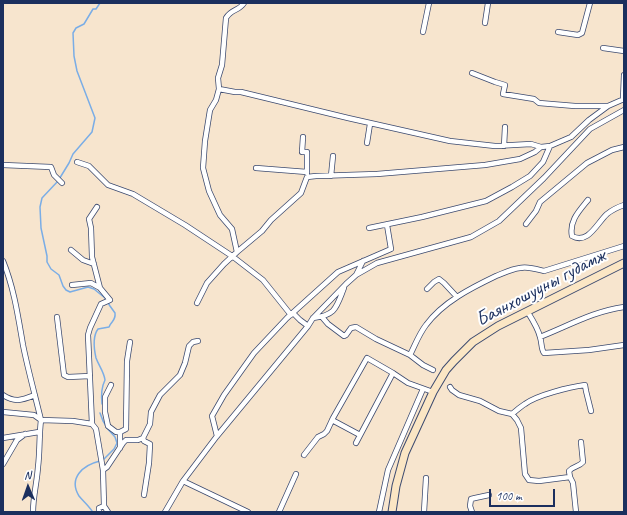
<!DOCTYPE html>
<html>
<head>
<meta charset="utf-8">
<style>
  body { margin:0 }
  #map { position:relative; width:627px; height:515px; overflow:hidden; background:#f7e5ce; font-family:Caveat,sans-serif }
  canvas { display:block }
  .frame { position:absolute; inset:0; border:4px solid #1b2f5e; pointer-events:none }
  .north { position:absolute; left:8px; top:467px; width:40px; height:40px; -webkit-text-stroke:3px #fff; paint-order:stroke; rotate:358deg; font-size:11px; font-weight:700; line-height:16px; text-align:center; color:#1b2f5e }
  .north::after { content:''; display:block; margin:auto; width:14px; height:18px; background:#1b2f5e; clip-path:polygon(50% 0,100% 100%,50% 72%,0 100%) }
  .scale { position:absolute; left:489px; top:489px; width:66px; height:18px; box-sizing:border-box; border:2px solid #1b2f5e; border-top:0; padding-left:5px; font-size:12px; line-height:14px; white-space:nowrap; color:#1b2f5e; -webkit-text-stroke:3px #fff; paint-order:stroke }
</style>
</head>
<body>
<div id="map">
<canvas width="627" height="515"></canvas>
<div class="frame"></div>
<div class="north">N</div>
<div class="scale">100 m</div>
</div>
<script>
const ctx = document.querySelector('canvas').getContext('2d');
ctx.lineJoin = 'round';
function stroke(path, color, width, dash) {
  ctx.strokeStyle = color;
  ctx.lineWidth = width;
  ctx.lineCap = dash ? 'butt' : 'round';
  ctx.setLineDash(dash || []);
  ctx.stroke(path);
}
function drawText(font, color, halo, rows, align = 'center') {
  ctx.font = font + ' Caveat,sans-serif';
  ctx.lineWidth = 4;
  ctx.setLineDash([]);
  ctx.textBaseline = 'middle';
  ctx.strokeStyle = halo;
  ctx.fillStyle = color;
  for (const [text, x, y, turn = 0] of rows) {
    ctx.save();
    ctx.translate(x, y);
    ctx.rotate((+turn || 0) * Math.PI / 180);
    ctx.textAlign = isNaN(turn) ? turn : align;
    if (halo) ctx.strokeText(text, 0, 0);
    ctx.fillText(text, 0, 0);
    ctx.restore();
  }
}
stroke(new Path2D(`
  M100,3L96,9H93L84,24L76,28L73,33L74,56L77,71L95,118L92,132L73,154L69,163L58,181L42,198L40,207L41,228L47,256V262L51,269L59,275L63,286L66,290L70,292L88,287L94,289L105,298L110,306L115,313C116,321 111,321 109,327L98,329C92,337 94,349 96,358C99,366 104,372 105,380C101,388 101,395 102,404
  M100,413L103,421L105,424L106,427L115,437L117,443L114,449L103,460
  M92,512V511C88,505 83,501 79,496C68,478 83,465 100,461`), '#7aade6', 1.5);
const minor = new Path2D(`
  M244,3C239,11 231,9 226,18L222,65L218,78L219,89L235,92H241L348,118L450,141L495,146L531,144L541,147
  M485,23L488,3
  M423,32L429,3
  M558,32L578,35L582,33L590,3
  M603,48L624,51
  M472,73L495,82L505,85L503,94L534,99L539,103L575,106H608
  M219,89L216,100L210,110L205,141L203,168L209,191L220,215L232,229L237,252
  M623,99L624,75
  M303,137L302,152H307V173
  M367,143L370,124
  M504,146L505,127
  M77,162L89,166L108,185L133,194L185,225L232,256L263,280L291,315
  M3,165L51,167L54,175L62,183
  M256,168L307,172
  M331,176L333,156
  M588,200C579,211 569,221 572,236C588,245 597,223 607,214C612,210 618,207 624,205
  M526,224L536,211L540,202L587,163L612,150L624,147
  M369,228L422,217L486,201L512,187L530,176L543,162L550,146L571,137L589,120L608,106L624,99
  M71,250L83,260L94,264
  M3,261C14,288 18,316 23,345C28,370 35,395 41,420C39,436 40,451 38,467C37,482 33,497 33,512
  M356,275L363,261
  M72,285L91,283L100,288
  M427,289L434,282L439,279L444,283L457,297
  M197,303L207,283L224,264L237,252L262,231L271,220L301,193L307,177L316,176L377,174L485,165L520,159L535,152L541,147L550,146
  M527,311C532,319 538,328 540,337C542,343 541,349 544,353L589,350L624,345
  M293,313L300,320L308,326
  M57,317L64,375L68,377L90,376
  M322,317L328,324L344,336L346,335L351,328L356,327L376,339L410,355L423,365L433,370
  M313,318C336,315 336,308 344,288
  M540,337C568,326 594,311 624,307
  M410,355C415,345 419,334 426,325C443,302 471,288 496,276C504,273 511,269 520,268C527,266 536,269 544,271L624,246
  M111,385L105,397V412L108,426L116,432H120L126,429L127,361L130,342
  M450,387L452,390L459,395L480,401L499,411L512,414L517,420L521,428L525,474L529,480L539,481L570,477L573,483L576,512
  M3,395C15,403 22,400 35,395
  M3,412L34,415L41,420L73,421L92,424L96,429L103,470L104,506L108,512
  M512,414C516,411 520,407 525,404C537,395 570,387 585,385L586,391L591,411
  M332,420L360,435
  M92,424L88,335L90,328L101,304L110,300L100,288L92,257L91,228L89,219L97,207
  M120,432V448
  M217,436L212,416L224,395L254,353L287,318L338,272L391,249L387,225
  M3,438L39,432
  M143,438L144,441L150,444L149,463L144,495
  M356,443L393,373L408,383L433,392
  M304,455L318,437L324,434L327,431L333,418L367,358L393,373
  M3,464L17,440L25,434
  M103,470L107,467L123,443L126,440H138L143,438L150,424L151,412L160,395L180,375L185,363L189,346L193,342L198,341
  M570,477L569,471C573,466 579,467 583,462L581,442
  M183,481L248,512
  M99,512V508L104,506
  M165,512L183,481L217,436L308,326L313,318L346,284L356,275L377,263L471,237L499,221L544,178L590,129L624,110
  M279,512L296,474
  M379,512L388,470L423,389
  M424,512L426,478
  M472,512L470,506L471,499L475,498L489,495`);
const secondary = new Path2D(`
  M392,512L396,486L405,453L433,392L446,370L454,361L473,342L498,326L624,263`);
stroke(minor, '#3c4a6f', 6);
stroke(secondary, '#3c4a6f', 9);
stroke(minor, '#fff', 4.5);
stroke(secondary, '#fbe6c4', 7);
drawText('20px', '#1b2f5e', '#fff', [
  ["Баянхошууны гудамж",541,288,-28]
]);
</script>
</body>
</html>
